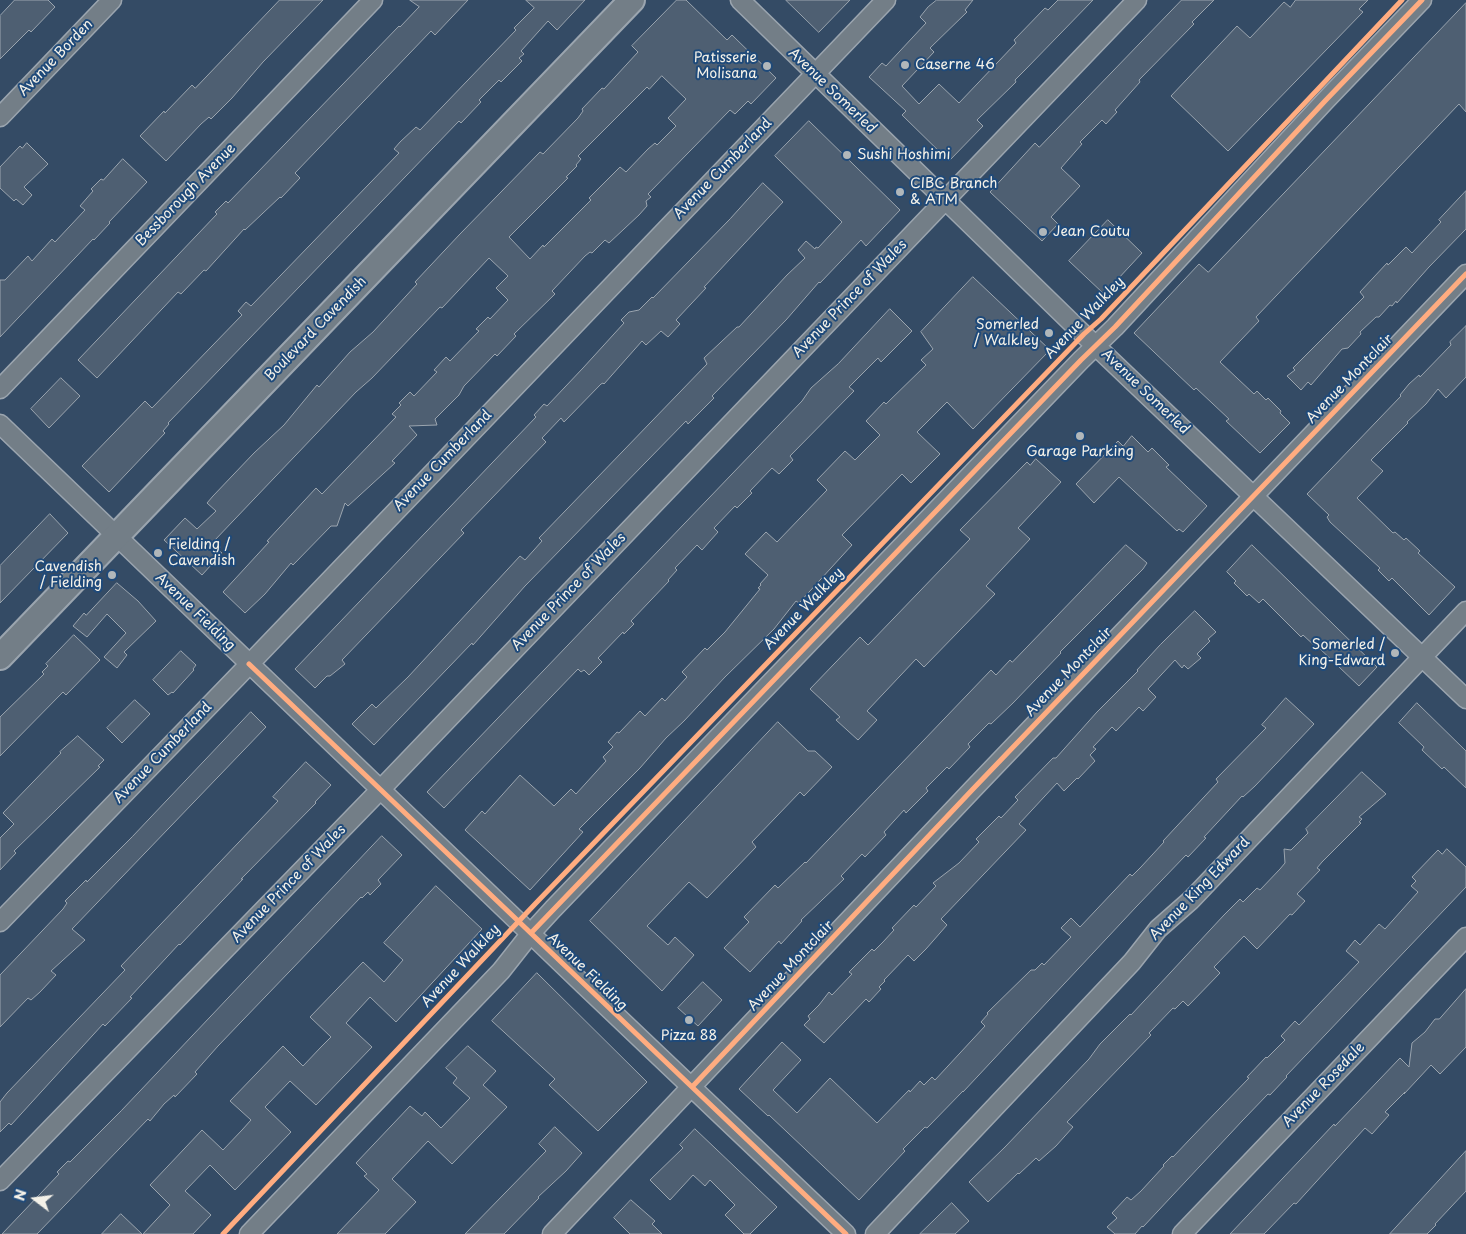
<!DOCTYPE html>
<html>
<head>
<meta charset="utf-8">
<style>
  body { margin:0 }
  #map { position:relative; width:1466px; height:1234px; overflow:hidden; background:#344b65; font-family:"Playpen Sans",sans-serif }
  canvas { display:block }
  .north { position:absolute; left:10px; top:1174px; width:50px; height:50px; -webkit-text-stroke:4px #1f4a7a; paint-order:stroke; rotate:285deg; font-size:14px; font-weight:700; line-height:20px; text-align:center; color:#f4f1e8 }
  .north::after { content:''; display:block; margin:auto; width:18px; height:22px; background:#f4f1e8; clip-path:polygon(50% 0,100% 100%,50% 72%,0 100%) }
</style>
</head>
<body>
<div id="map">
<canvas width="1466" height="1234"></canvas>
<div class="north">N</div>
</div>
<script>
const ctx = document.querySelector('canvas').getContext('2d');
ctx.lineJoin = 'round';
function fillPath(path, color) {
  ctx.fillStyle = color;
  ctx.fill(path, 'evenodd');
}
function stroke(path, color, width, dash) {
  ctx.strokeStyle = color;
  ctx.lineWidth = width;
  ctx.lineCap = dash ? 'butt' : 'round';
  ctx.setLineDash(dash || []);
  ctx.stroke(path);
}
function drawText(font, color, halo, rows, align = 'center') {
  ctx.font = font + ' "Playpen Sans",sans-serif';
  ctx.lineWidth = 4;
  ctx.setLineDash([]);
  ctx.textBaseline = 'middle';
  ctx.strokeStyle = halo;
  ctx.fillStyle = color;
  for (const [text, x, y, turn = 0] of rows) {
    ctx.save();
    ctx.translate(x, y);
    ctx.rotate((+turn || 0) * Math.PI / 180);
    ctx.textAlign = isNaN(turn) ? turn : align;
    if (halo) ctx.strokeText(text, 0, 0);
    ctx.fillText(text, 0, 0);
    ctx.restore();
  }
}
const building = new Path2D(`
  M15,0H48L55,7L31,32L29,30L0,59V16Z
  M280,0H323L263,62L232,98L211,119L209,117L201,124L166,161L140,136L164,111L165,113L192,85L195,88Z
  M410,0H468L435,35L431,31L295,173L300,178L281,198L280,197L245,230L244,229L206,271L204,270L181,294L178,292L97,378L78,360L217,214L215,212L226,201L228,203L399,26L400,27L419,7Z
  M526,0H585L557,30L548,21L521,51L524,54L519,58L522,61L501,82L499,80L479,100L481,102L461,123L459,121L168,423L169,424L163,431L165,433L109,492L82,466L145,401L152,408L242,315L238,311L246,302L251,306L399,153L394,149L400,142L416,127L420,130L516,30L514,28L534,8Z
  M677,0H686L727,40L732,35L776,78L751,104L748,101L735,114L730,110L648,194L651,197L646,201L647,206L639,215L609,243L605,240L592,253L590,252L585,256L552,291L555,294L514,334L516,336L497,356L495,354L464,386L459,395L435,419L437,425L409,426L417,435L392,461L395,463L348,506L345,503L337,526H331L293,565L291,563L265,594L245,613L223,592L269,542L267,541L316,488L322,494L396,417L392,414L401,405L399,403L410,392L414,396L437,372L434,370L446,357L450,361L479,331L476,329L488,317L490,319L508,300L496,288L508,276L489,258L442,308L440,307L372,378L356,392L214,541L221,547L218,550L222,553L202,575L164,540L185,518L197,529L216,511L207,503L213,496L254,453L284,425L317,385L319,387L350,352L373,332L417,284L415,282L460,234L540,152L543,154L578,118L583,111L582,109L602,88L604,89L638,52L632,46ZM662,76L686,99L668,118L676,126L657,145L655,143L648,149L626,172L620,167L589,198L591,200L544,247L543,245L530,259L509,237L568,178L566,177L577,166L576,165L581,159L578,156L647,87L649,89Z
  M786,0H850L819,32Z
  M937,0H973L965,10L967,12L930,48L934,52L902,86L919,104L939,84L959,103L1016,43L1014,40L1045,8L1048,10L1058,0H1093L1025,70L1015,80L1016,82L977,120L983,126L949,161L902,115L906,111L869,77L882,63L886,66L926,23L920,17L928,7Z
  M1182,0H1214L1192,22L1194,24L1139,80L1140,82L1115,110L1117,112L1106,124L1102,120L1080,142L1082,144L1061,168L1080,186L1051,217L1058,224L1042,241L990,192L1035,143L1039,147Z
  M1296,0H1368L1359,9L1363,12L1228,151L1171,96L1237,26L1250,38L1284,2L1290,7Z
  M1466,3V112L1459,104L1256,317L1259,321L1220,362L1254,394L1257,391L1266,400L1268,398L1281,411L1280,413L1290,423L1260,453L1226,421L1229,419L1196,388L1194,390L1134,333L1199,264L1208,272Z
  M809,121L900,210L866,246L861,240L820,283L819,282L786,320L712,396L714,398L688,424L686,421L525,586L473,645L472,643L374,745L352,724L372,704L376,708L408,677L520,556L525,560L542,541L539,538L707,364L704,358L737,327H739L787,275L805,258L798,250L806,241L815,249L816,247L818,248L842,222L775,156Z
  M27,143L48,164L24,187L32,195L23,205L16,199L14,201L0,188V167L20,146L22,148Z
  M123,159L147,182L109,222L110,223L94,240L93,239L0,337V280H5L28,256L32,261L52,239L55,242L85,210L80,206L93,191L91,189L101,179L103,180Z
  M763,183L783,202L704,287L706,288L676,320L680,324L668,337L661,331L646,345L642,341L604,384L603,383L601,384L564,422L561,418L542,438L546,442L461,530L464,533L342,660L345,664L330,676H327L315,688L295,669L536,417L534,415L544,404L547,406L583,368L624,323L621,320L629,312L639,310L652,297L653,298L730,219Z
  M1466,191V229L1429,267L1397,303L1396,301L1392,306L1390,305L1379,317H1376L1360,332L1361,334L1348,348L1342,349L1311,385L1308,382L1301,390L1287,376L1295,370L1293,368L1364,297L1360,292L1387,263L1388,265L1406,247L1412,253L1441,222L1439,220Z
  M1108,220L1142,253L1104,294L1069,261Z
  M973,277L1050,350L973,429L947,402L917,432L940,454L911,483L902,474L842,535L852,545L799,603L796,601L774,629L725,677L684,721L666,738L640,768L579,829L583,832L530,890L465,830L482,811L485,814L520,775L554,806L571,789L576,794L606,761L603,757L613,747L608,742L617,732L619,733L640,711L645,716L662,698L665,701L687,677L682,672L705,648L707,650L725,632L760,589L758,588L761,585L760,584L768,575L745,554L766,532L777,542L827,490L817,480L845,451L855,460L880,435L866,421L884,402L886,404L926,365L921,360L933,349L921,332Z
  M890,309L912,331L881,362L878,358L849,387L854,391L790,456L793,460L779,474L772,468L750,491L752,493L737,508L735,506L714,528L718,532L702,550L697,545L675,568L677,570L668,580L669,581L631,621L634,624L624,634L623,632L598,658L602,662L589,675L584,670L581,672L578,669L444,808L427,792L802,401L811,388L838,364Z
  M1466,326V377L1446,398L1438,389L1426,404L1407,422L1408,423L1371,460L1383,471L1357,498L1393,533L1395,532L1404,540L1406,538L1420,551L1418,553L1455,587L1429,615L1392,578L1389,581L1378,570L1380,568L1330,522L1327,517L1329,515L1307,494L1401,396L1400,395L1409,384L1419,375L1420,377L1451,345L1450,342Z
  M61,378L80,396L49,428L31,409Z
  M1132,436L1148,452L1152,448L1169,465L1166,467L1207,506L1183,532L1179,529L1177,531L1119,477L1094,503L1076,484L1118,441L1123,446Z
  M1036,459L1061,482L1018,528L1030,539L986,586L995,594L924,667L916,659L867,711L877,720L858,740L836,720L840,717L810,689L860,637L868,645L970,539L960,530L1027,462L1030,465Z
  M50,514L68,533L0,603V566Z
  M1126,545L1147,563L1143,569L1060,652L1061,653L1013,703L991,724L989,723L968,744L970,747L949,769L947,767L926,788L928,791L906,813L904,810L884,832L886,835L865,857L862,854L841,876L844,879L801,920L802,921L781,944L779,941L750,972L724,948L749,922L744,917L775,885L778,888L805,862L806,863L991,670L996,675L1010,660L1012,662Z
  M1252,545L1377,667L1359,686L1317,646L1316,647L1303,635L1301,637L1263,599L1259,603L1249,594L1247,596L1234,583L1236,581L1227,572Z
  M117,583L138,601L156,621L124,652L127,655L117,668L104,657L126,633L107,614L87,637L73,626L84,613L86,615Z
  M1195,611L1216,632L1208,639L1210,641L1197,654L1201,658L1188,669L1184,665L1182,668L1175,660L1148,689L1156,697L1143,711L1139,707L1116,731L1112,727L1093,747L1096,749L1090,755L1095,761L1078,779L1077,778L1064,791L1057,783L1019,824L1026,830L941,919L947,925L926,949L914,961L908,955L884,980L885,981L879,987L881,989L869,1002L866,999L824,1043L804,1025L810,1019L808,1016L819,1005L829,992L832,995L852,974L849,972L872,949L874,951L883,942L894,930L892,928L914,905L916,907L936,886L933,883L959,863L979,842L976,839L999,816L1001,818L1018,800L1015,797L1053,758H1056L1097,712L1138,671L1137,670L1160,645Z
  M74,635L100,660L66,695L63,692L0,756V717L44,674L42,672L48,666L46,664Z
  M181,651L196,665L193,669L194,670L173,693L172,692L168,695L153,680Z
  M1286,698L1314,724L1255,786L1243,797L1242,796L1204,837L1206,838L1188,857L1186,855L1136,907L963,1092V1091L927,1128L925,1127L903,1149L905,1151L859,1200L769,1115L768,1116L739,1089L782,1042L801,1060L773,1090L797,1113L830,1078L877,1123L909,1090L910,1092L920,1081L924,1085L932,1077L935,1080L985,1026L981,1022L988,1014L987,1013L1031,970H1035L1042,963L1044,965L1071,937L1061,928L1071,918L1080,927L1130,874L1132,876L1141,867L1164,842L1163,841L1218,782L1216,779L1266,728L1262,725Z
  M135,700L150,714L122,743L107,728Z
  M1417,703L1466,751V788L1444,767L1442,769L1422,750L1424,747L1399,723Z
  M251,712L266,727L72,929L85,940L51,971L56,975L40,992L31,1000L28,998L0,1027V975L63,909L67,903L65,901L86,880L87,882L132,837Z
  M778,722L808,751H815L832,767L804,796L800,792L752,842L756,847L707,898L689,882L647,926L668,945L675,937L694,955L662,991L590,921Z
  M78,736L104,760L98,766L100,767L14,851L16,853L0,870V838L14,824L3,813L61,753L60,752Z
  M306,762L331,785L315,802L316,803L241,879H243L180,945L179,944L130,997L132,998L105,1026L103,1024L11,1125L9,1123L0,1132V1102L7,1093L125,970L121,966L278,801L273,797Z
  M1362,772L1386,794L1359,817L1362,819L1359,822L1361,823L1322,862L1317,868L1320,870L1297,894L1305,901L1292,915L1290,914L1257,949L1244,936L1214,967L1220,973L1188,1006L1183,1001L1175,1009L1173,1008L1149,1033L1151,1035L1067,1122L1073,1127L1056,1146L1039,1161L1036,1158L1019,1174L1018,1173L988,1202L969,1182L1005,1147L1089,1059L1100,1044L1130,1014L1131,1015L1224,915L1240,899L1243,902L1257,888L1260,890L1280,869L1285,863L1284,849L1291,850L1308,833L1306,829Z
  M382,836L402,855L378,880L381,884L370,895L368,892L362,898L361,897L218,1046L195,1072L197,1074L175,1097L174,1095L164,1104L150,1121L148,1119L37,1234H2L59,1174L57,1172L68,1161L70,1162L121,1111Z
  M1447,849L1466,867V887L1286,1076L1287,1077L1270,1095L1268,1094L1243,1120L1143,1227L1142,1226L1135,1234H1115L1107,1227L1117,1218L1112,1213L1127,1197L1131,1200L1141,1191L1164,1166L1163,1165L1172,1156L1173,1157L1191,1138L1249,1078L1247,1077L1266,1057L1267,1058L1285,1040L1281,1036L1295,1021L1299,1025L1359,962L1346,951L1355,940L1360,945L1379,924L1385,929L1418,892L1411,886L1416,881L1412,877L1438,850L1442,854Z
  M436,886L482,929L396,1022L370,997L346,1023L372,1047L316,1105L290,1081L265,1107L291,1132L235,1190L210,1165L185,1191L211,1215L193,1234H143L170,1205L150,1185L202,1130L223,1150L242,1130L251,1120L230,1101L283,1046L303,1066L321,1047L331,1037L310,1017L363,962L384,982L403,960L384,943Z
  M537,973L647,1082L598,1131L549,1085L555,1079L492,1021Z
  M703,982L722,1000L698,1026L678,1008Z
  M1466,989V1047L1440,1074L1431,1065L1404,1094L1405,1092L1385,1112L1389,1115L1372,1134L1365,1128L1296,1204L1294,1203L1264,1234H1230L1301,1159L1334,1124L1335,1126L1400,1058L1409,1067L1412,1043L1425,1032L1435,1019H1439Z
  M468,1046L496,1071L483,1085L507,1107L452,1164L428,1141L392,1179L416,1202L385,1234H337L379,1190L364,1176L367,1174L356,1163L410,1106L422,1116L425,1112L441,1128L470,1098L453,1083L457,1078L446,1068Z
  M555,1127L582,1153L566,1171L538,1197L539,1198L504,1234H465L546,1151L539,1144Z
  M695,1129L777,1207L750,1234H744L725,1215L735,1205L710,1180L705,1186L693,1175L670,1200L650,1180L683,1148L680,1145Z
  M1466,1151V1191L1435,1224L1436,1225L1427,1234H1390Z
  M631,1200L655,1221L652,1224L662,1234H630L614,1218Z
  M952,1203L969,1221L955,1234H920Z
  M121,1214L142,1234H102Z`);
fillPath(building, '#4e5f72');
stroke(building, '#9ba5af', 1);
const street = new Path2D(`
  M740,0L1079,330L1466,699
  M0,117L112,0
  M0,389L373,0
  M0,424L584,985L846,1234
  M0,922L237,677L886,0
  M0,1181L380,790L1137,0
  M249,1234L501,971L531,933L553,909L1081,360L1115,327L1325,101L1422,0
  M552,1234L973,789L1466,274
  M875,1234L1132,962L1158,929L1191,900L1466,611
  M1182,1234L1466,937`);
const secondary = new Path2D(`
  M0,657L632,0`);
stroke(street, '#9ba5af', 21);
stroke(secondary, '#9ba5af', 28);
stroke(street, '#737e87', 18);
stroke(secondary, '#737e87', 24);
stroke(new Path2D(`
  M249,664L846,1234
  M531,933L1081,360L1115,327L1325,101L1422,0
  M692,1087L973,789L1466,274
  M223,1234L536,903L1084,334L1101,319L1402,0`), '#ffac80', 5);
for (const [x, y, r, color] of [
  [905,65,5,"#b1b7ba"],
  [767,66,5,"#b1b7ba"],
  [847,155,5,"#b1b7ba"],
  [900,192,5,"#b1b7ba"],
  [1043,232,5,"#b1b7ba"],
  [1049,333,5,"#b1b7ba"],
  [1080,436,5,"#b1b7ba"],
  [158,553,5,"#b1b7ba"],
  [112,575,5,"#b1b7ba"],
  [1395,653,5,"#b1b7ba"],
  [689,1020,5,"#b1b7ba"]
]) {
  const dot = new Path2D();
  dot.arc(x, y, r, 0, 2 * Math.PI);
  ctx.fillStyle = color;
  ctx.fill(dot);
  stroke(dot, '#1f4a7a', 2);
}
drawText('14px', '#f4f1e8', '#1f4a7a', [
  ["Avenue Borden",56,58,-46],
  ["Avenue Somerled",832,91,44],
  ["Avenue Cumberland",723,169,-46],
  ["Bessborough Avenue",186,195,-46],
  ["Avenue Prince of Wales",850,299,-46],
  ["Avenue Walkley",1085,318,-46],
  ["Boulevard Cavendish",316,329,-46],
  ["Avenue Montclair",1350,379,-46],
  ["Avenue Somerled",1145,392,44],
  ["Avenue Cumberland",443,461,-46],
  ["Avenue Prince of Wales",569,592,-46],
  ["Avenue Walkley",804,609,-46],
  ["Avenue Fielding",195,612,44],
  ["Avenue Montclair",1069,672,-46],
  ["Avenue Cumberland",163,753,-46],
  ["Avenue Prince of Wales",289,884,-46],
  ["Avenue King Edward",1200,889,-46],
  ["Avenue Walkley",461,966,-47],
  ["Avenue Montclair",791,966,-47],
  ["Avenue Fielding",587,972,44],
  ["Avenue Rosedale",1324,1085,-46]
]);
drawText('14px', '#f4f1e8', '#1f4a7a', [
  ["Patisserie",757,58,"right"],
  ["Molisana",757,74,"right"],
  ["Caserne 46",915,65],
  ["Sushi Hoshimi",857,155],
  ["CIBC Branch",910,184],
  ["& ATM",910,200],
  ["Jean Coutu",1053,232],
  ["Somerled",1039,325,"right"],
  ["/ Walkley",1039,341,"right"],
  ["Garage Parking",1080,452,"center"],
  ["Fielding /",168,545],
  ["Cavendish",168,561],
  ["Cavendish",102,567,"right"],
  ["/ Fielding",102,583,"right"],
  ["Somerled /",1385,645,"right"],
  ["King-Edward",1385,661,"right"],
  ["Pizza 88",689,1036,"center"]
], 'left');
</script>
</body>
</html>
